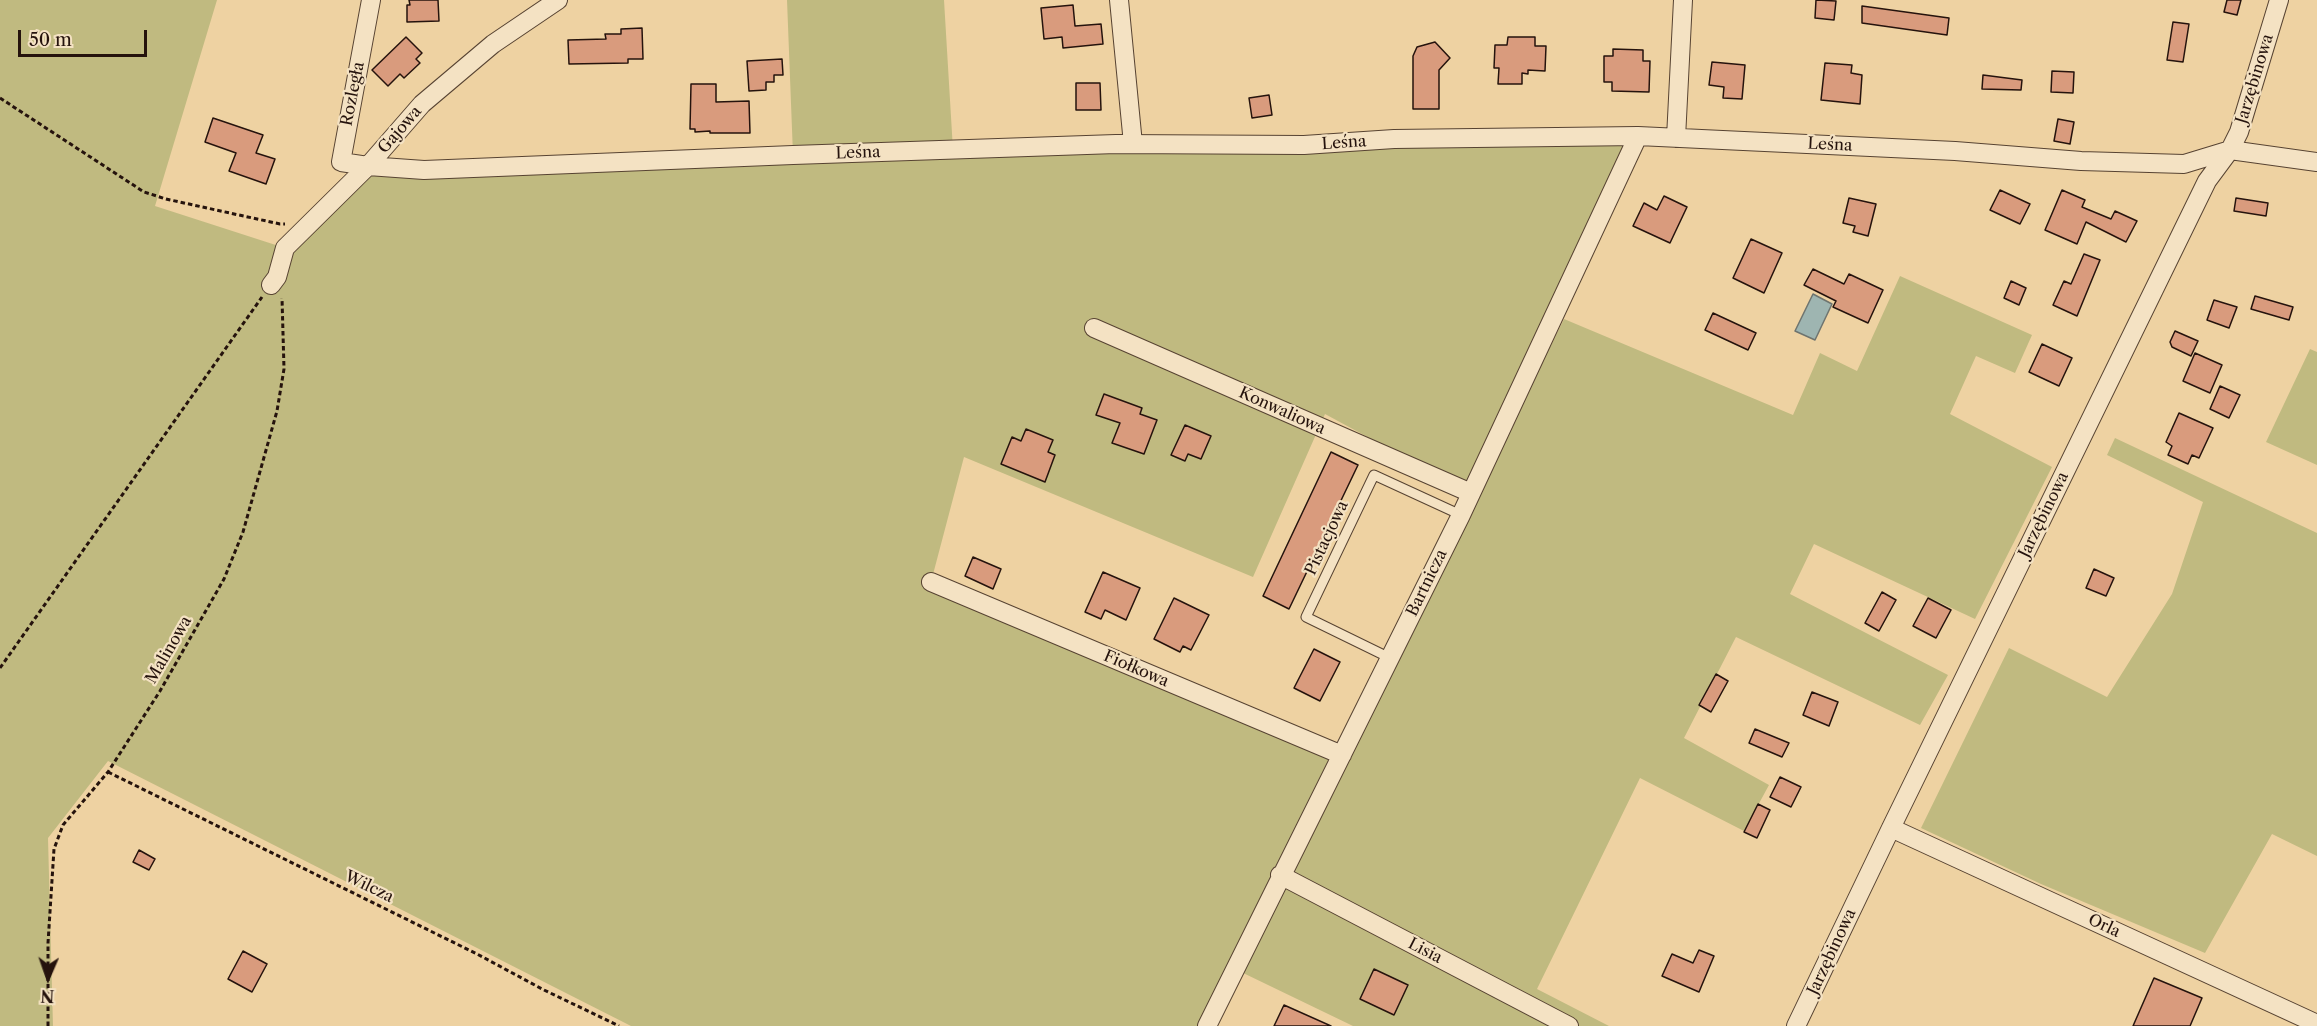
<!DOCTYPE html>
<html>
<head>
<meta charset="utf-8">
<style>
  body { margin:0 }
  #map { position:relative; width:2317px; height:1026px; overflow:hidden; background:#eed2a2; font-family:"Libre Caslon Text",serif }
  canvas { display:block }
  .north { position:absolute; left:18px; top:948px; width:60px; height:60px; -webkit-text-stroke:4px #f4e2c3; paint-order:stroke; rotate:182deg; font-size:16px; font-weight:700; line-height:24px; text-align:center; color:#25130d }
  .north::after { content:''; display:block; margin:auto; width:21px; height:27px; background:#25130d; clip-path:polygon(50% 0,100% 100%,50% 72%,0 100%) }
  .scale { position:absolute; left:18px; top:30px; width:129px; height:27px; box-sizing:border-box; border:3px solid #25130d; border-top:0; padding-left:8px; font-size:18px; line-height:21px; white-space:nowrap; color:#25130d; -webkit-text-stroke:4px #f4e2c3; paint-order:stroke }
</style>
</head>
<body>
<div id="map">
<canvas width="2317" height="1026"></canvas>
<div class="north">N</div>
<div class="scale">50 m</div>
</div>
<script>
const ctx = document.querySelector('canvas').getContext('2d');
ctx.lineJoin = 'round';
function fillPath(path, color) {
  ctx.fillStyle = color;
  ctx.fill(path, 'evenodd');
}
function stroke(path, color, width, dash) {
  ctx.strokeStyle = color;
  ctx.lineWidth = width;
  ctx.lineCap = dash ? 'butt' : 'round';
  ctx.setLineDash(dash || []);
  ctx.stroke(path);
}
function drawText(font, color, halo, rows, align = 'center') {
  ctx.font = font + ' "Libre Caslon Text",serif';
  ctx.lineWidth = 4.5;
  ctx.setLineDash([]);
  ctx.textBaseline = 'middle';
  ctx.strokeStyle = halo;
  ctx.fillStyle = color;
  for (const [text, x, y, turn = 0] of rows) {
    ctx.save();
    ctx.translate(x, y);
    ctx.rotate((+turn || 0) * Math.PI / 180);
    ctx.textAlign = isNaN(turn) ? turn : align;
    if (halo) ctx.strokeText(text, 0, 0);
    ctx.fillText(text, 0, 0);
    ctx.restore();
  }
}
fillPath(new Path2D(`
  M0,0H217L155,206L285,248L368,166L793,155L787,0H944L953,150L1638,136L1471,493L1325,414L1253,577L964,457L931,582L1342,755L1200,1026H631L108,761L48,838L53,1026H0Z
  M1900,276L2032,335L2015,373L1976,356L1950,414L2052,467L1975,619L1814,544L1790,594L1948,675L1920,725L1736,637L1684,738L1769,785L1744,831L1640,778L1537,989L1609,1026H1353L1239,971L1564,319L1793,415L1820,353L1857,371Z
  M2310,349L2317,352V465L2266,442Z
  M2115,438L2317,533V856L2272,834L2205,953L2041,884L1921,828L2009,648L2107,697L2172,594L2203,502L2107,455Z`), '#c0ba80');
const water = new Path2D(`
  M1813,294L1832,304L1815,340L1795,331Z`);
fillPath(water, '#9eb5b1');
stroke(water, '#6e746f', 1.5);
const building = new Path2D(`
  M409,0H438L439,21L407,22V5H410Z
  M1816,0L1836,1L1834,20L1815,18Z
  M2227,0H2241L2237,15L2224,12Z
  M1073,5L1075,26L1101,24L1103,44L1063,48L1062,37L1044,39L1041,8Z
  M1862,6L1949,18L1947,35L1862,23Z
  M2173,22L2189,24L2183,62L2167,60Z
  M642,28L643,59H628V63L569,64L568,40L606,39L605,34H621V29Z
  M406,37L422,53L416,59L420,63L404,78L400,74L388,86L372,70Z
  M1508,37H1535V46H1546L1545,71L1528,70V74L1522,73V84H1498L1499,68H1494L1495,45H1507Z
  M1435,42L1450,58L1439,70V109H1413V56L1417,47Z
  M1613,49L1643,50V61H1650L1649,92L1612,91V82H1604V56H1613Z
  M782,59L783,75H774V82H766V90L749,91L747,61Z
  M1712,62L1745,65L1742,99L1723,98L1724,87L1709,85Z
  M1825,63L1852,65L1851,73L1862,75L1860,104L1821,100Z
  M2052,71L2074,72L2073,93L2051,92Z
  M1983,75L2022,80L2021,90L1982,89Z
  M1076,83H1100L1101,110H1076Z
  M691,84H716V102L749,101L750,133H710V131L695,132V129H690Z
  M1269,95L1272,115L1252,118L1249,98Z
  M213,118L263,135L256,153L275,159L266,184L229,171L236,153L205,142Z
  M2058,119L2074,122L2070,144L2054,141Z
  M2000,190L2030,204L2020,224L1990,210Z
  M2062,190L2085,200L2082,207L2111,219L2115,211L2137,221L2126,242L2086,222L2077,244L2045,230Z
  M1664,196L1687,207L1670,243L1633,226L1644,203L1657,210Z
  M1849,198L1876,204L1868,236L1853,232L1855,226L1843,223Z
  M2236,198L2268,203L2266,216L2234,211Z
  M1751,239L1782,253L1764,293L1733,278Z
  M2084,254L2100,260L2077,316L2053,305L2064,281L2071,284Z
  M1813,269L1844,284L1849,274L1883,290L1868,323L1833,307L1836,301L1804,285Z
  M2011,281L2026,288L2019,305L2004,298Z
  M2255,296L2293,307L2289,320L2251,309Z
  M2214,300L2237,307L2229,328L2207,320Z
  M1713,313L1756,333L1748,350L1705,330Z
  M2175,331L2198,341L2191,356L2172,347L2170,342Z
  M2042,344L2072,358L2059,386L2029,372Z
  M2195,353L2222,365L2210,393L2183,381Z
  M2220,386L2240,395L2229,418L2210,409Z
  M1104,394L1142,408L1140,414L1157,420L1144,454L1112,443L1120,423L1096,415Z
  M2179,413L2213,428L2199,458L2192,455L2188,464L2168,455L2172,446L2166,442Z
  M1185,425L1211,436L1201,459L1188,454L1185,461L1171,455Z
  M1026,429L1053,440L1048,452L1055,455L1045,482L1001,464L1012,437L1021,441Z
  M1331,452L1358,465L1289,609L1263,596Z
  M973,557L1001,569L993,589L965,576Z
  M2094,569L2114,578L2106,596L2086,588Z
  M1103,572L1140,588L1126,620L1105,610L1101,619L1085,612Z
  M1882,592L1896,600L1879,631L1865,623Z
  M1174,598L1209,615L1191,650L1183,646L1180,652L1154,639Z
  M1928,598L1951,610L1936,638L1913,626Z
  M1314,649L1340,662L1320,701L1294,688Z
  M1716,674L1728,681L1711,712L1699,705Z
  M1812,692L1838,702L1829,726L1803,715Z
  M1755,729L1789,743L1782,757L1749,743Z
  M1780,777L1801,787L1791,807L1770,797Z
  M1758,804L1770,810L1757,838L1744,832Z
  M139,850L155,859L149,870L133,862Z
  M1699,950L1714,956L1699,992L1662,976L1672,954L1693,963Z
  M243,951L267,964L252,992L228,979Z
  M1374,969L1408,985L1394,1015L1360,999Z
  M2154,978L2202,998L2190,1026H2133Z
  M1284,1005L1331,1026H1274Z`);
fillPath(building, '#d99b7d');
stroke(building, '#25130d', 1.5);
const lane = new Path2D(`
  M1390,658L1306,617L1374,475L1461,515`);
const street = new Path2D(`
  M371,0L341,162L368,166L424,170L793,155L1116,144L1304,145L1394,139L1638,136L1955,151L2081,161L2184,164L2230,150L2317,162
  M1119,0L1133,144
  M1676,138L1683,0
  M271,285L277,277L285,248L368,166L422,104L493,44L558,0
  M1094,328L1471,493
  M931,582L1342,755
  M1891,828L2317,1024
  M1280,875L1569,1026
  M1207,1026L1461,515L1638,136
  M1796,1026L1891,828L2207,181L2230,150L2239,132L2279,0`);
stroke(lane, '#574332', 11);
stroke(street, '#574332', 20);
stroke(new Path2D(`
  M0,98L144,192L166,199L280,224H285
  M0,668L262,297
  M108,772L477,954L544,990L619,1026
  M48,1026V943L54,849L63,825L108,772L160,691L224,579L243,532L277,411L284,369L282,298`), '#25130d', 3, [4.5, 3]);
stroke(lane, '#f4e2c3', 9);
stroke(street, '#f4e2c3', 18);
drawText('16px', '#25130d', '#f4e2c3', [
  ["Jarzębinowa",2255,79,-73],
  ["Rozległa",353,94,-79],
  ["Gajowa",400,130,-49],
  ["Leśna",1344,143,-4],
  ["Leśna",1830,145,3],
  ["Leśna",858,153,-2],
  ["Konwaliowa",1282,411,24],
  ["Jarzębinowa",2044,515,-64],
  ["Pistacjowa",1327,538,-65],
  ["Bartnicza",1427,583,-64],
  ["Malinowa",169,650,-60],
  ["Fiołkowa",1136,669,23],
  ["Wilcza",369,887,26],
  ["Orla",2104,926,25],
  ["Lisia",1425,951,27],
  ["Jarzębinowa",1832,952,-65]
]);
</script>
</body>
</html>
